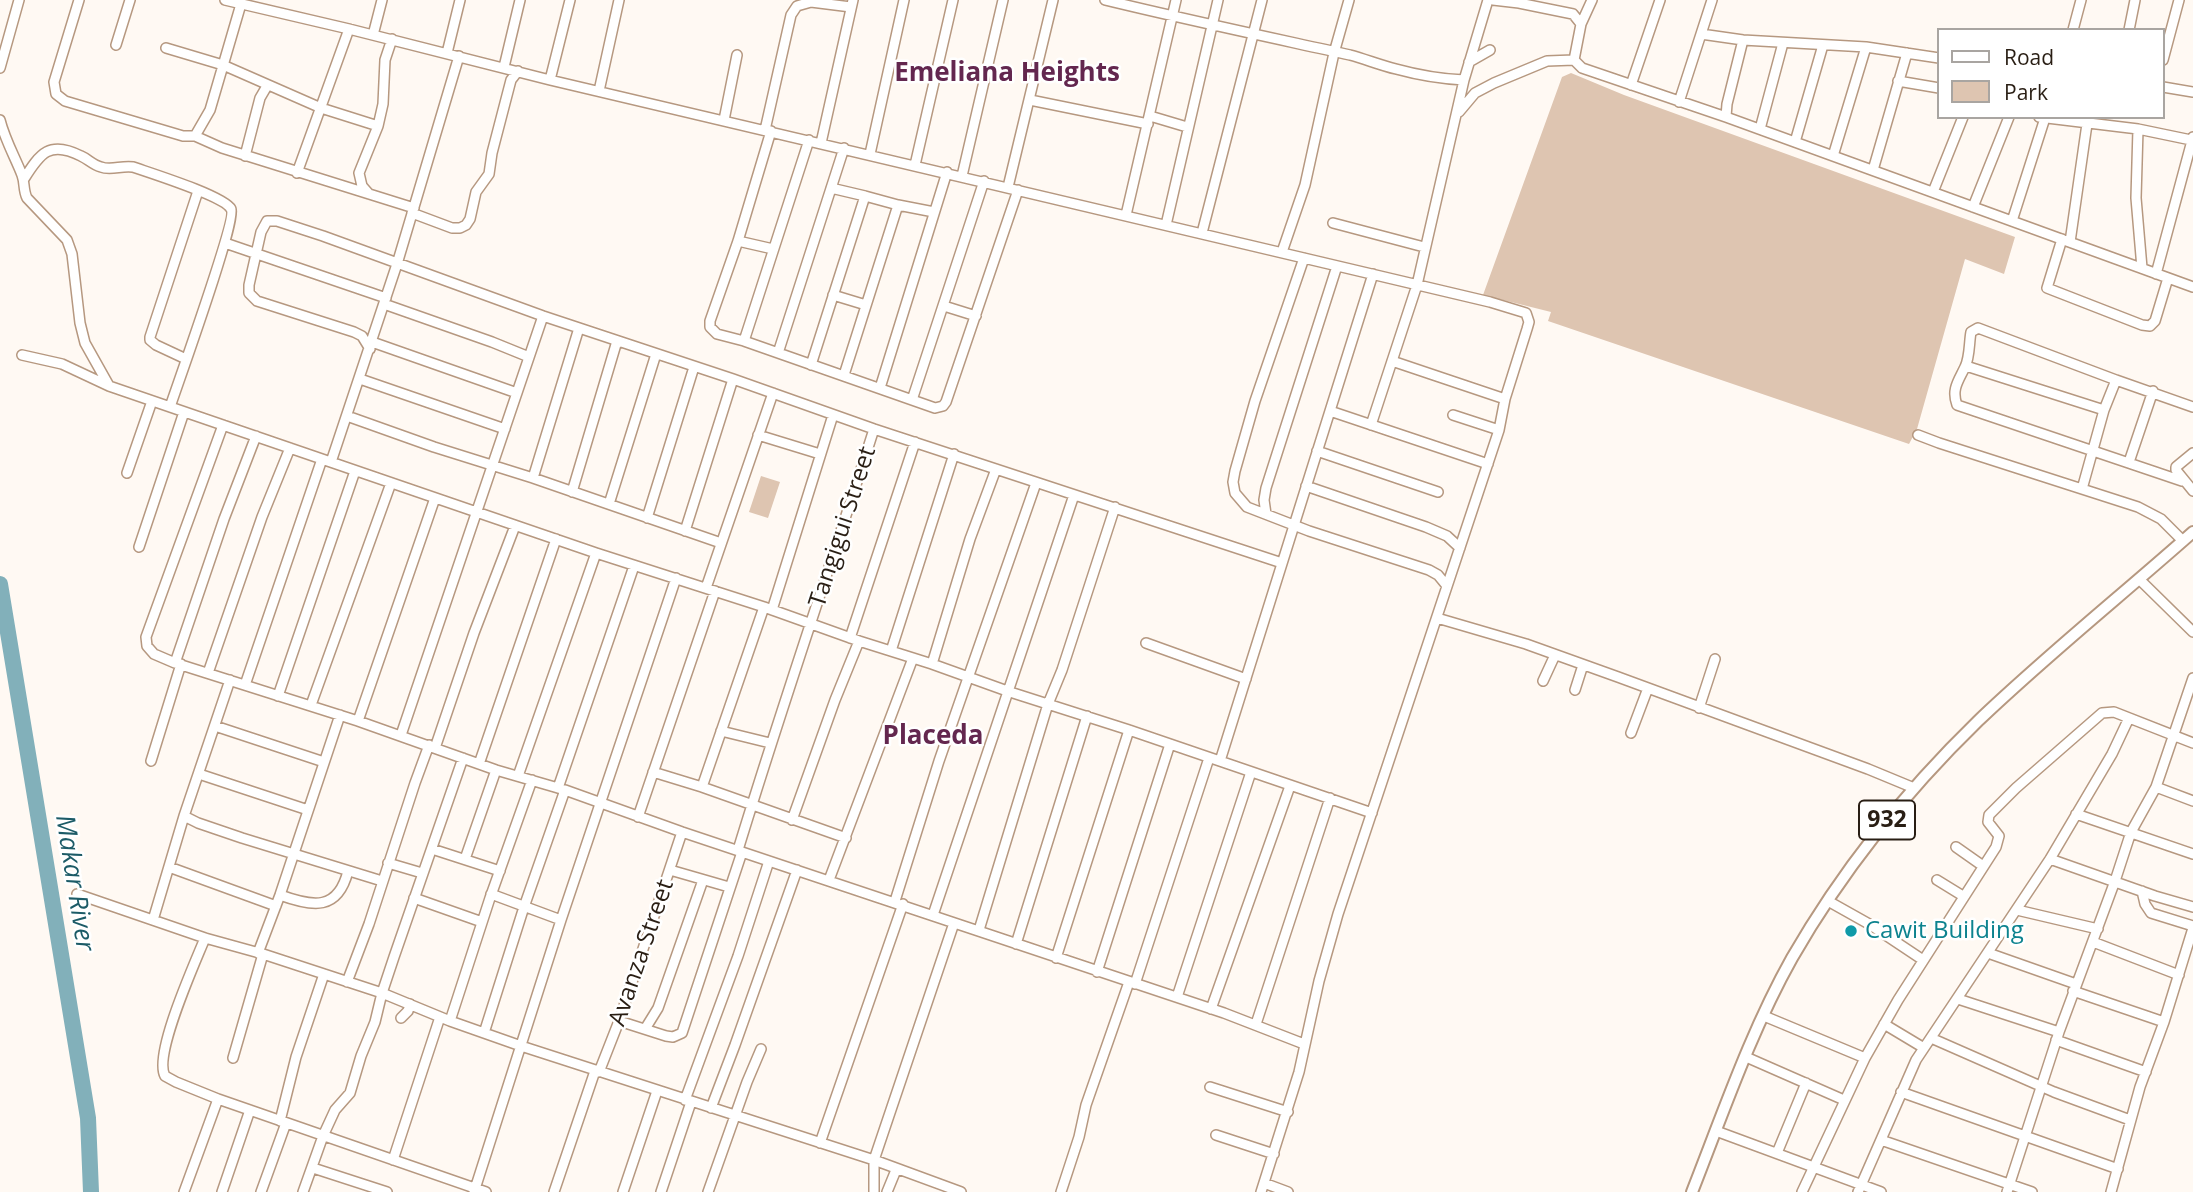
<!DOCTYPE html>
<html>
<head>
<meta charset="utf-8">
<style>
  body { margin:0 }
  #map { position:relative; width:2193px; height:1192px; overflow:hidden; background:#fff9f3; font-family:"Open Sans",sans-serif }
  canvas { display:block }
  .legend { position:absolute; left:1937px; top:28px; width:228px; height:91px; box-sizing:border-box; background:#fff; border:2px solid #a9a5a1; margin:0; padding:9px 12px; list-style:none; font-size:21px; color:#291e14 }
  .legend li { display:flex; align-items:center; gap:14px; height:35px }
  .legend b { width:35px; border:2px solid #a9a5a1 }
</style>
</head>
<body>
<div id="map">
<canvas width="2193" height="1192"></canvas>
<ul class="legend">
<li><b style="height:9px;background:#fff"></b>Road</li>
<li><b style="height:19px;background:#dec5b1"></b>Park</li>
</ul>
</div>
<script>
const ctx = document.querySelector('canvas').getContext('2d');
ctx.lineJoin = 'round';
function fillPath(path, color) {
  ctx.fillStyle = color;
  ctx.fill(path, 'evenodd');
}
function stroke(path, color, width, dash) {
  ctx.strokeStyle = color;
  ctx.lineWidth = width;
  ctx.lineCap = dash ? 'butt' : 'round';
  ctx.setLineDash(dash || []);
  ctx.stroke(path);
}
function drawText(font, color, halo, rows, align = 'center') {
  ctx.font = font + ' "Open Sans",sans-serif';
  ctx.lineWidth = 5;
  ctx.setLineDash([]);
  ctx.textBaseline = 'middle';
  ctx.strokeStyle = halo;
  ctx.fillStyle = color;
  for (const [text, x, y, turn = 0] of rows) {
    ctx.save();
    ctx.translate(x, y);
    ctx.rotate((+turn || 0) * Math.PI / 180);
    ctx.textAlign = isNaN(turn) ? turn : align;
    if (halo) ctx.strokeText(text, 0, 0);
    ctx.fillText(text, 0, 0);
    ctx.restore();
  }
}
fillPath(new Path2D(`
  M1571,73L1624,95L2015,237L2004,274L1965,259L1917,429L1909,444L1548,321L1551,312L1483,295L1562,77Z
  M761,476L780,482L768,518L749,512Z`), '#dec5b1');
stroke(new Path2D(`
  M0,584L88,1118L91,1192`), '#82b0ba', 16);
const minor = new Path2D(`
  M79,0L54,82L56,94L65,101L183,136H195L222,148L414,208
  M225,0L349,29L550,80L1490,302L1526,313L1529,322L1527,329L1505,399L1499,430L1338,914L1319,981L1299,1072L1261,1192
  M1105,0C1187,20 1268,37 1350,55C1365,59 1380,65 1396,69C1418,75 1441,79 1464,80
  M1493,0L1519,3L1573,14L1581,24
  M1592,0L1581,24L1574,60L1582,68L1726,117L2193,287
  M2073,30L2081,0
  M2129,30L2135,0
  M1701,34L1743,40L1866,47L1939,58
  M373,35L382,0
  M116,45L130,0
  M166,48L223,65L321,108L378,126
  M447,53L460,0
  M2163,60L2179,0
  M1469,62L1490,50
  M504,67L520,0
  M0,68L19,0
  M550,80L570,0
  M1898,81L1939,88
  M1631,85L1660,0
  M2163,87L2193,92
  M599,91L619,0
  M1030,100L1148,124
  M1679,102L1712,0
  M1459,112L1475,93L1494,83L1547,61L1574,60
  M1150,116L1187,127
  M1726,117L1727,104L1743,40
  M2039,117L2138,129L2191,140
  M0,120C5,140 15,157 22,175C25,183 23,190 27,198L67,240L72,254L80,323L85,343L108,384
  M724,120L737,55
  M1760,129L1783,43
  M2138,129L2136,198L2142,268
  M765,130L791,15L797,6L811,2L851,7
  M195,136L210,110L241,4
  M809,140L744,341L935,408L943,406L946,402L1018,190
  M1795,142L1823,45
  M821,143L853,0
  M870,154L904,0
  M245,156L260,98L267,86
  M1833,156L1866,47
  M915,165L953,0
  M1873,170L1907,53
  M297,173L349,29
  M962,176L1003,0
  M24,179C40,153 50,140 81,156C88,159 93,165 101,167C111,171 122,165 133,167C150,173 224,196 231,209C237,219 178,383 170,407
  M1008,187L1053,0
  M1933,192L1963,117
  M369,194L362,186L359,173L378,126L383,104L385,60L392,39
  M898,205L934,212
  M1973,207L2009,117
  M412,213L452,228H460L466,225L470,219L476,192L489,174L492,153L511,80L518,71
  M1126,215L1176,0
  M2012,221L2045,118
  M1333,223L1424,247
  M1166,225L1218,0
  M1202,233L1262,0
  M2062,239L2047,288L2142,325L2150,326L2155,321L2168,278
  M738,241L773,249
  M2070,242L2087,124
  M225,243L386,298
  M1282,252L1305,185L1334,53L1349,0
  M1304,258L1255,401L1235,471L1233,482L1235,493L1247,507L1309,531L1429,570L1438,575L1447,586
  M2156,274L2193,137
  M833,295L866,305
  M384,304L492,342L529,357
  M944,306L976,316
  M744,341L717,334L710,327V321L738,241L771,131
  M372,342L517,393
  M370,349L362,336L354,332L257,301L249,293V285L261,232L267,221H277L323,236L543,316L733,379L874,429L1282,563
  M778,353L844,148
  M22,355L62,364L109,386L596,553L764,607L859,641L932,664L1010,692L1129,730L1372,813
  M186,359L156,345L150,340V337L198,191
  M1392,361L1505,399
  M811,365L865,196L831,188
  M1966,366L2104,410
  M844,375L898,205L865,196
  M360,379L505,429
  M880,388L947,172
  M912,400L984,181
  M1330,411L1488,464
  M1453,415L1499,430
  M347,416L434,447L533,478L579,328
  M223,425L146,637L147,646L154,654L175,663L358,721L496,770L565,790L682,832L1224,1013L1304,1044
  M1371,425L1417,285L1464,80L1488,0
  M758,435L820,454
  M1918,435L1939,443L2138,507L2161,519L2183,541
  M1317,451L1438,492
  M2193,453L2176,467V470L2193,491
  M331,462L397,264L459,56
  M2129,462L2153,391
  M127,473L152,401
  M533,478L721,543
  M2182,481L1957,405C1951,389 1959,380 1965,367C1970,357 1969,342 1971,332L1978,328L2116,380L2193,407
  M1306,486L1426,527L1447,536L1460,548
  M2082,489L2104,410L2116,380
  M572,492L617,341
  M609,504L656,354
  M1266,514L1264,500L1266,488L1337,266
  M647,518L694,367
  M685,531L733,379
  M139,547L184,412
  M2139,579L2193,632
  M706,588L773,393
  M772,610L833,415
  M1437,618L1526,644L1618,677L1868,769L1914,788
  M850,638L915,442
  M1146,643L1246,679
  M891,651L954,454
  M175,663L224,519L256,436
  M932,664L970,539L996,469
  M208,673L262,517L290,448
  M1543,681L1555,655
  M245,685L322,459
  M1575,690L1583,665
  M278,696L355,471
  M311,705L391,483
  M1699,708L1715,659
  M358,721L435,498
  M215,726L324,762
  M721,731L770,743
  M1631,733L1648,688
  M401,735L543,316
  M435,748L474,633L515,526
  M151,761L181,664
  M1220,761L1373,274
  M479,764L556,539
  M653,772L702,787L846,838
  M199,774L308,810
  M518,776L596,553
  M702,787L764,607
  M2156,787L2193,801
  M558,788L634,566
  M2076,814L2193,854
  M184,816L198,823L242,838L382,881
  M638,817L715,591
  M792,820L835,700L859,641
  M1956,847L1983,866
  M432,849L500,871
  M738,850C781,709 829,570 874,429
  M465,859L496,770
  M2050,859L2155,896L2193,907
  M388,863L422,873
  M169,867L276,906
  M670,870L729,887
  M829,880L913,658
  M1937,880L1963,896
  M2142,891L2145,904L2151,913L2193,926
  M77,894L205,938L263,954L382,993L450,1021L521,1046L874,1160L961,1192
  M491,894L561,920
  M280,895C313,907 338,911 348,871
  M414,898L482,922
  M895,901L939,761L1036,483
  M1828,901L1869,924L1923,960
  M2017,910L2098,929
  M933,915L1074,495
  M153,920L184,816L230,680
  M979,930L1048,704L1062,670L1115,507
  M205,938C195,963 153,1055 165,1076L176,1082L218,1099L486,1192
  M2093,942L2179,975
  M1016,944L1087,716
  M258,953L280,895L340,715
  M1988,953L2076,984
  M1056,958L1129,730
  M1097,972L1170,744
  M347,982L369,924L415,783L429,745
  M1135,984L1209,758
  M2073,991L2164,1022
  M1177,997L1251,772
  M1958,999L2059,1032
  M1211,1009L1290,786
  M1764,1016L1865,1058
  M401,1018L408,1011L410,1004
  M450,1021L490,898L532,780
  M619,1021L666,1036L673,1037L682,1033L742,852
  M1256,1024L1330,798
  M1884,1024L1924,1048
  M645,1029L658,1008L703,880
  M484,1033L524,907L565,790
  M1931,1038L2054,1092L2130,1120
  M2056,1040L2146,1072
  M1746,1057L1844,1100
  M233,1058L263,954
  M599,1072L619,1021L682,832
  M1210,1087L1288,1112
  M1901,1092L2118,1169
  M685,1100L738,956L769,861
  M711,1108L735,1045L797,870
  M280,1121L296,1057L324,974
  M1716,1131L1881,1192
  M1216,1135L1274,1154
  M1881,1140L2032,1192
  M820,1143L903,904
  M1777,1153L1806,1083
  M393,1160L440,1017
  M313,1168L387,1192
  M1264,1183L1288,1192
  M184,1192L218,1099
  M222,1192L250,1110
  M261,1192L286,1123
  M303,1192L323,1136L335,1110L350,1093L361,1056L375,1022L382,993L394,957L463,758
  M474,1192L561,920L676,578
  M554,1192L595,1071
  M623,1192L657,1091
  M661,1192L691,1102
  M708,1192L747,1082L761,1049
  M874,1192V1160L954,923
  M887,1192L896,1170
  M1061,1192L1079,1137L1086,1105L1129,982
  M1802,1192L1865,1058L1898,1000L1996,847L1999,836L1988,822L1989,815L2016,788L2102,713L2114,712L2193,743
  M1858,1192L1916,1060L2050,859L2112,754L2129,718
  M2007,1192L2059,1032L2115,881L2131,832L2156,787L2193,678
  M2111,1192L2140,1087L2164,1022L2193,928`);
const major = new Path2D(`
  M1692,1192C1723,1113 1751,1031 1792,958C1842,871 1906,791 1978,721C2047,655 2122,595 2193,532`);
stroke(minor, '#b69880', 12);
stroke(major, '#b69880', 14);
stroke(minor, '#fff', 9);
stroke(major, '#fff', 10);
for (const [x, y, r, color] of [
  [1851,931,7,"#0f9aa8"]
]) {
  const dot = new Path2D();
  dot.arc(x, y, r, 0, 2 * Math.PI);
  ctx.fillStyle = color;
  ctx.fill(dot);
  stroke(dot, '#fff', 2.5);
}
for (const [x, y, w] of [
  [1887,820,56]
]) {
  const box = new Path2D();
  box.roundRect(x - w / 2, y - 19.5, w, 39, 5);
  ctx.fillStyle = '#fff';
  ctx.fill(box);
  stroke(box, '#291e14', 2);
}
drawText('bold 23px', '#291e14', null, [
  ["932",1887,820]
]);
drawText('24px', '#291e14', '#fff', [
  ["Tangigui Street",843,527,-72],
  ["Avanza Street",642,953,-71]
]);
drawText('24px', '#0d838f', '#fff', [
  ["Cawit Building",1865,931]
], 'left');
drawText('bold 26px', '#63274f', '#fff', [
  ["Emeliana Heights",1007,74],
  ["Placeda",933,737]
]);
drawText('italic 26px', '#1c5b67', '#fff', [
  ["Makar River",74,883,81]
]);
</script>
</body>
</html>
